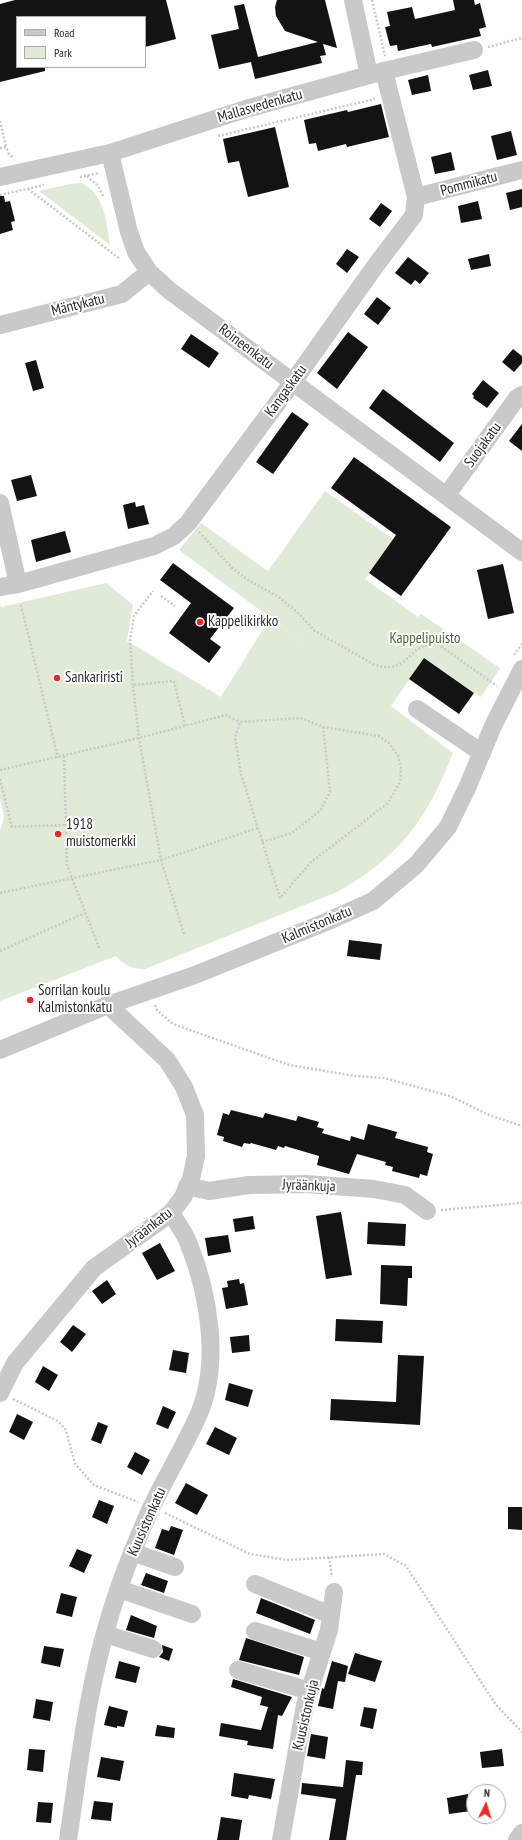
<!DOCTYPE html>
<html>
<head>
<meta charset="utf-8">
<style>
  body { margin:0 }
  #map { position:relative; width:522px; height:1840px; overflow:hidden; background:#fff; font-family:"PT Sans Narrow",sans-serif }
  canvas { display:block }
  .legend { position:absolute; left:16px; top:16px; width:130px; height:52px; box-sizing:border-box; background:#fff; border:1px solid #ababab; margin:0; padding:5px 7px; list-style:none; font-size:12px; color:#2c2c2c }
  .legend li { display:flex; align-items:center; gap:8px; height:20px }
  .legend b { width:20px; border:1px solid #ababab }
  .north { position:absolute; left:466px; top:1784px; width:40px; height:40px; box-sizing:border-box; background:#fff; border:1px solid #ababab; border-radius:50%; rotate:5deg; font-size:11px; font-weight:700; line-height:16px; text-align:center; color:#2c2c2c }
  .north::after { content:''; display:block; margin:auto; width:14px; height:18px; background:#f3281e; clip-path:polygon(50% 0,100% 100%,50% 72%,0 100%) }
</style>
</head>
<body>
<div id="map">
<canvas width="522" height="1840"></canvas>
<ul class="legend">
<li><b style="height:5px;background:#c9c9c9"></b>Road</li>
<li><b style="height:11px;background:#e0ebd7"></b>Park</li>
</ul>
<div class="north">N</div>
</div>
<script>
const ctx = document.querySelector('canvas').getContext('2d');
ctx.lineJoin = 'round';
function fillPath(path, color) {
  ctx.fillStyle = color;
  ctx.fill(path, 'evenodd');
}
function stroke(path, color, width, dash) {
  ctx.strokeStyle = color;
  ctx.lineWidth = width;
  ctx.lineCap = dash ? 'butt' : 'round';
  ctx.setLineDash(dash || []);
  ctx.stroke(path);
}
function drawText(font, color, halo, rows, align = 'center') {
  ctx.font = font + ' "PT Sans Narrow",sans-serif';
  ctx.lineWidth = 4;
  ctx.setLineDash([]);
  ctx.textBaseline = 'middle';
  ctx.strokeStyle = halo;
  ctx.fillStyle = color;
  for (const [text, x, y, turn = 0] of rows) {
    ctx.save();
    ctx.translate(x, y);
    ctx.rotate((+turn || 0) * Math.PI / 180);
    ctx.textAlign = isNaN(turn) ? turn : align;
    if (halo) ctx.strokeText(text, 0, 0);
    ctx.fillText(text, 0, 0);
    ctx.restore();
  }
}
fillPath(new Path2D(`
  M81,183C105,194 106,221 110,245L39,191L70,184Z
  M325,491L393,539L365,579L418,617L421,614L500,668L481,697L424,658L391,706L453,753C427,819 400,857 337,892L145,969C131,969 125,966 116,956L0,1001V830L4,817L0,798V603L1,607L106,583L133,605L127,641L221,697L270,618L311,648L179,550L201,523L268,571Z`), '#e0ebd7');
fillPath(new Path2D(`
  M15,0H166L176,39L145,47V17H17V67H45V71L0,82V4Z
  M277,0H325L337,48L323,44L326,55L320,56L322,63L255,79L251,62L219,69L211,35L239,29L234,6L244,4L258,57L318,42L285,31L276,16L275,7Z
  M453,0H474L475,5L480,3L486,27L479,29L481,36L432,47L431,44L398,51L397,45L390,46L385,27L390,26L387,12L412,7L415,19L455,10Z
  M488,70L492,86L473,90L469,75Z
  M428,75L431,91L412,95L408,80Z
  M381,104L389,137L347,147L346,144L318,151L316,143L309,144L304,120L347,110L348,112Z
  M275,127L289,187L248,197L239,161L228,163L223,139Z
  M511,131L517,155L497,160L491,136Z
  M451,152L455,170L435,174L431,157Z
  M522,189V207L510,210L506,193Z
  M0,196H4L5,202L10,201L15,221L11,222L13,230L0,234Z
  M478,201L482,219L461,223L458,206Z
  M381,203L392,211L380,227L369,219Z
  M347,249L359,257L347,273L336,264Z
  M489,254L491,266L471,270L468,259Z
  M408,257L429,273L420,284L415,280L411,285L395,273Z
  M377,297L391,308L378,325L364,314Z
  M348,332L368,347L337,389L317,373Z
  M191,334L219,353L209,368L181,349Z
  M513,349L522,356V363L514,372L502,362Z
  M36,360L44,388L33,391L25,363Z
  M483,380L499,393L487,408L473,398L474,396L472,394Z
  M383,389L454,443L440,462L369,408Z
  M292,412L309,424L273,474L256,462Z
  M522,424V451L509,441Z
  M354,457L451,527L401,596L369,573L396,535L331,488Z
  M31,475L37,496L17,501L11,480Z
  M135,502L136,507L144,505L149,524L128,529L123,505Z
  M65,531L71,552L36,562L31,540Z
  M173,563L234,608L210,639L221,647L209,663L169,633L191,603L160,580Z
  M503,564L514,613L488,619L477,570Z
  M424,658L474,693L459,714L409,679Z
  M349,940L382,944L380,960L347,956Z
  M231,1110L263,1118L265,1113L296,1121L298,1116L319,1122L317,1127L324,1129L322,1133L350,1141L351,1136L364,1140L368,1124L397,1132L395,1138L428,1147L427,1152L433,1154L427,1176L420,1174L419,1178L392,1171L393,1167L385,1165L386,1162L357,1154L349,1174L317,1165L319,1156L285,1146L284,1148L278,1146L276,1150L251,1143L250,1144L244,1143L242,1147L223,1141L224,1137L217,1135L223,1113L229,1115Z
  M341,1212L352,1275L326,1279L316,1216Z
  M253,1216L255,1229L235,1232L233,1219Z
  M368,1222L406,1224L405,1246L367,1244Z
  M228,1235L231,1252L208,1256L205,1238Z
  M160,1243L175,1271L157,1280L142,1253Z
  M381,1265L412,1266V1278H408L407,1306L380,1304Z
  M239,1279L240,1284L244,1283L248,1305L226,1309L222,1288L228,1287L227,1281Z
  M107,1280L116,1294L102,1304L92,1291Z
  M336,1319L383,1321L382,1343L335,1341Z
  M73,1325L86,1334L72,1352L60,1342Z
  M249,1335L250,1351L232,1353L230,1337Z
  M173,1350L189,1353L186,1373L169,1370Z
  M398,1355L424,1356L420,1425L330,1420L331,1399L396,1402Z
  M43,1366L58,1375L49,1391L35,1382Z
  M229,1383L253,1390L248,1407L225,1400Z
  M163,1406L176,1412L168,1429L156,1424Z
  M17,1414L33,1422L24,1440L9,1432Z
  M98,1422L108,1426L101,1444L91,1440Z
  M215,1427L237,1438L229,1455L206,1444Z
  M135,1452L150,1460L142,1475L127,1467Z
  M186,1483L208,1495L197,1515L175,1503Z
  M99,1500L114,1506L107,1524L92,1517Z
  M508,1507H522V1530L508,1529Z
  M171,1526L183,1530L174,1555L155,1548L162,1529L169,1531Z
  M77,1549L92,1555L84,1573L69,1566Z
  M146,1573L168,1581L164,1593L141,1585Z
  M61,1593L77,1597L72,1617L56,1613Z
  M261,1598L315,1620L310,1634L256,1613Z
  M131,1615L157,1626L154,1638L126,1630Z
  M246,1638L304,1657L299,1675L239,1660Z
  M162,1645L173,1649L169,1661L159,1657L163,1652Z
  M44,1646L64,1649L60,1667L41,1663Z
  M355,1653L382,1661L375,1682L348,1674Z
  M119,1661L140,1667L136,1683L115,1678Z
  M332,1661L348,1666L345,1682L338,1681L333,1709L318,1706L322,1688L324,1689Z
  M233,1679L292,1697L282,1716L278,1715L273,1749L247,1745L248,1741L219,1736L221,1723L261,1730L268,1707L260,1705L262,1697L231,1687Z
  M36,1699L53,1702L50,1721L33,1718Z
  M109,1706L128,1711L124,1727L117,1726V1728L104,1725Z
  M364,1707L377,1709L373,1729L360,1726Z
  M157,1725L175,1728L174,1738L155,1736Z
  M311,1734L328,1737L325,1759L307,1756Z
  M29,1749L45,1750L43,1772L27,1770Z
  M502,1749L504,1766L482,1768L480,1752Z
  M101,1757L124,1761L120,1781L97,1777Z
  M346,1760L363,1762L362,1775H356L346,1840H329L336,1799L301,1794L302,1783L343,1787Z
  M234,1773L275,1779L271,1799L249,1795L248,1799L231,1796Z
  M468,1794L471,1811L449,1814L447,1798Z
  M94,1801L113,1803L111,1821L91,1819Z
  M38,1802L53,1803L51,1823L36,1822Z
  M221,1817L242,1820L239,1840H217Z`), '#131313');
stroke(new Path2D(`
  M372,0L385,56
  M488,47L522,38
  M0,121L6,147
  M218,136L375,99
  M0,148L6,147L9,154L14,158
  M87,176L98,186L103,196
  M80,177L99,173
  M28,189L120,259
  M0,195L44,185
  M199,532L232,568L248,580L277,596L297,612L315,631L373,664C410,678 408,639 439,645L497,686
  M161,596L175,606
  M21,605L58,758
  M514,655L522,644
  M133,685L130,640L134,616L153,591
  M64,756L67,865L100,950
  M0,770L139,738L226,715L240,722
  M0,779L12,827L65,825
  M262,842L292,833L320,811L330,792L323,727L301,718L240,722L235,737L241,774L280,898L310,863L388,803L400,782L401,768L398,756L390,744L379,736L323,727
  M0,893L161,860L258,828
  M184,934L161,860L139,738L133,685L174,681L185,726
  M0,951L85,913
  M155,1005L157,1010L173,1024L289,1065L355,1076L384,1078L450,1096L489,1115L522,1126
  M441,1210L522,1203
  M13,1399L58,1421L66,1430L75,1464L94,1485L138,1502
  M165,1513L250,1554L287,1560L384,1554L406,1566L496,1705L522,1732
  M329,1557L332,1577`), '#c9c9c9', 2.5, [2, 2]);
stroke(new Path2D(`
  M353,0L369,75
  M110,153L129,232L136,252L149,272L170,291L522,552
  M0,177L110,153L249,108L384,71L474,50
  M416,197L522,170
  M0,325L122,294L149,272
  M446,496L517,398L522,395
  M0,503L18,584
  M0,587L18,584L154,546L174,536L188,523L293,382L376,265L414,215L416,197L384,71
  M417,709L482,753
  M0,1050L108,1005L195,975L326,922L373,901L416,865L448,827L467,788L493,726L522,669
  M187,1186L209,1191L249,1185L306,1184L374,1189L405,1195L427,1211
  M0,1393L15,1363L94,1268L171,1213L183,1197L191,1179L196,1156L195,1115L184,1087L167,1060L108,1005
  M132,1552L175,1567
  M255,1584L331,1615
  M119,1589L192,1614
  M255,1631L322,1652
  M105,1634L153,1649
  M238,1670L310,1691
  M68,1840C79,1766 87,1691 109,1619C120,1581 135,1544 151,1508C166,1477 184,1447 198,1416C221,1364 209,1293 188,1242C184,1232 177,1223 171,1213
  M281,1840L305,1705L329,1630L334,1592
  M517,1840L522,1833`), '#c9c9c9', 18);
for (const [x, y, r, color] of [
  [200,622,4,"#f3281e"],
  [57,678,4,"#f3281e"],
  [58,834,4,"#f3281e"],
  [30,1000,4,"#f3281e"]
]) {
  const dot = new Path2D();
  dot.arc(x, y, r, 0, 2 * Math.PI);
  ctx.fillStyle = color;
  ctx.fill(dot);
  stroke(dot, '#fff', 1.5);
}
drawText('15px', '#2c2c2c', '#fff', [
  ["Mallasvedenkatu",260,106,-16],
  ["Pommikatu",469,184,-15],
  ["Mäntykatu",78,305,-14],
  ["Roineenkatu",246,347,37],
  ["Kangaskatu",286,391,-54],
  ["Suojakatu",483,445,-54],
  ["Kalmistonkatu",317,925,-23],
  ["Jyräänkuja",309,1186,2],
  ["Jyräänkatu",149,1228,-38],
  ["Kuusistonkatu",147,1522,-66],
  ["Kuusistonkuja",306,1715,-77]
]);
drawText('15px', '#2c2c2c', '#fff', [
  ["Kappelikirkko",208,622],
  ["Sankariristi",65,678],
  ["1918",66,825],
  ["muistomerkki",66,842],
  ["Sorrilan koulu",38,991],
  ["Kalmistonkatu",38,1008]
], 'left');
drawText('15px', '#486a36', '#fff', [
  ["Kappelipuisto",425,639]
]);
</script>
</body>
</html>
